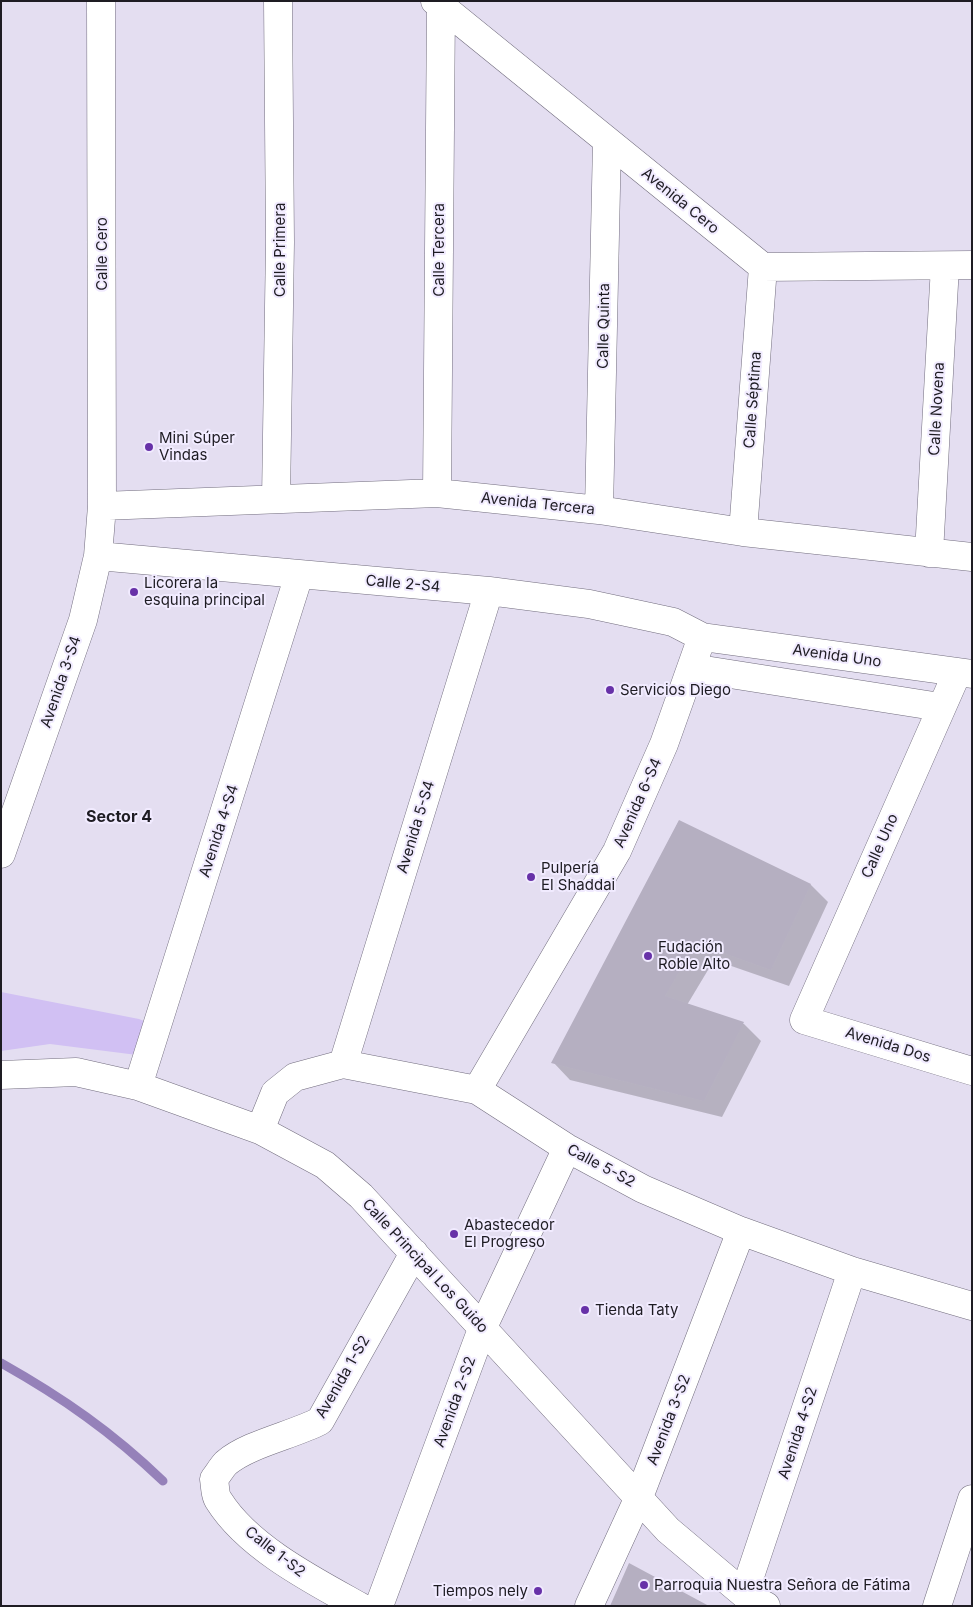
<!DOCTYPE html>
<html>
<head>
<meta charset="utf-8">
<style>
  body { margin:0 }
  #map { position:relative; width:973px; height:1607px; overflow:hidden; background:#e4def1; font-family:Inter,sans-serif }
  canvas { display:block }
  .frame { position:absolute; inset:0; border:2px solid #1e1c23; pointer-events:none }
</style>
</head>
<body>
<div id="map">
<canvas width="973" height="1607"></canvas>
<div class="frame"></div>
</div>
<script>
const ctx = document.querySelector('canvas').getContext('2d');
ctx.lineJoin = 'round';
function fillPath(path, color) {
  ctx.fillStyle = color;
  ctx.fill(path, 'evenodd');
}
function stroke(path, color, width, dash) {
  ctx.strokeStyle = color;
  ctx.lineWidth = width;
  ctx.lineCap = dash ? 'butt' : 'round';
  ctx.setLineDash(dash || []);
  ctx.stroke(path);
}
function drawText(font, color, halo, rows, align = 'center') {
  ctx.font = font + ' Inter,sans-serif';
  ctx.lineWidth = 4;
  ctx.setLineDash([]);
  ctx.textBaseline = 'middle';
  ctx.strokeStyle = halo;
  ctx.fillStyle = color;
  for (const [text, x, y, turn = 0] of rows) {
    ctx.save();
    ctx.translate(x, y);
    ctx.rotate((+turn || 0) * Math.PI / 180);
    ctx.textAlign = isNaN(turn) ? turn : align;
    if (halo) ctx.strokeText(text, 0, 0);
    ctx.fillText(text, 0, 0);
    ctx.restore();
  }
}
fillPath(new Path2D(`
  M1,992L139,1019L151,1024L145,1056L50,1044L1,1051Z`), '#d1c0f3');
fillPath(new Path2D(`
  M679,821L811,885L828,902L789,986L714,960L687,1005L744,1024L761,1041L722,1117L570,1080L553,1062Z`), '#0003');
stroke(new Path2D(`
  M1,1363C63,1398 112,1432 163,1481`), '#9581b9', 9);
fillPath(new Path2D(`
  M679,820L811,884L771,970L696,943L665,996L744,1022L704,1101L551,1063Z
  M629,1563L709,1606H610Z`), '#b5afc1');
const street = new Path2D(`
  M435,1L763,267L972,265
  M437,493L441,6
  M276,499L280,242L278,1
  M102,506L437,493L599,510L743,532L972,557
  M599,510L607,142
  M743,532L763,267
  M929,553L945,266
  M98,556L489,591L589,604L673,622L702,637L972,674
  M692,668L940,707
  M957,673L804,1020L972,1071
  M1,854L83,620L98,556L102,506L101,1
  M343,1064L489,591
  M1,1075L76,1072L138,1086L260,1130L325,1165L361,1196L668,1530L744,1594L766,1606
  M138,1086L299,575
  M477,1090L617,851L664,744L702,637
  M260,1130L275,1093L295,1077L343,1064L477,1090L567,1148L643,1189L741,1231L852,1271L972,1306
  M744,1594L852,1271
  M359,1606C312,1580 248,1547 219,1501C215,1496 215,1485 214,1479C218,1474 222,1467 226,1463C248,1444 293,1435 320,1421L414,1253
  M379,1606L482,1329L567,1148
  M589,1606L639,1497L741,1231
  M937,1606L972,1499`);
stroke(street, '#726d7e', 29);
stroke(street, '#fff', 28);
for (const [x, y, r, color] of [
  [149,447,5,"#6731a8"],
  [134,592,5,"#6731a8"],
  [610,690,5,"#6731a8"],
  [531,877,5,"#6731a8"],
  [648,956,5,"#6731a8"],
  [454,1234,5,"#6731a8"],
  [585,1310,5,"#6731a8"],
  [644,1585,5,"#6731a8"],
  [538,1591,5,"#6731a8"]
]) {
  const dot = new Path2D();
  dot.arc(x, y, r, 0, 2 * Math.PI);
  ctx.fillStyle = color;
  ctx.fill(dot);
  stroke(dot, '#f1ebff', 2);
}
drawText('15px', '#1e1c23', '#f1ebff', [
  ["Avenida Cero",680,201,39],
  ["Calle Primera",280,250,-90],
  ["Calle Tercera",439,250,-90],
  ["Calle Cero",102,254,-90],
  ["Calle Quinta",604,326,-89],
  ["Calle Séptima",753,400,-86],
  ["Calle Novena",937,409,-87],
  ["Avenida Tercera",538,504,6],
  ["Calle 2-S4",403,584,5],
  ["Avenida Uno",837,656,8],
  ["Avenida 3-S4",61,682,-71],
  ["Avenida 6-S4",638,803,-66],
  ["Avenida 5-S4",416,827,-73],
  ["Avenida 4-S4",219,831,-72],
  ["Calle Uno",880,846,-66],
  ["Avenida Dos",888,1045,17],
  ["Calle 5-S2",601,1166,28],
  ["Calle Principal Los Guido",425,1266,47],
  ["Avenida 1-S2",343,1377,-60],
  ["Avenida 2-S2",455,1402,-70],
  ["Avenida 3-S2",669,1420,-69],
  ["Avenida 4-S2",798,1433,-72],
  ["Calle 1-S2",275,1552,38]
]);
drawText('15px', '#1e1c23', '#f1ebff', [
  ["Mini Súper",159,438],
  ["Vindas",159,455],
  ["Licorera la",144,583],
  ["esquina principal",144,600],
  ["Servicios Diego",620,690],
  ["Pulpería",541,868],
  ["El Shaddai",541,885],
  ["Fudación",658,947],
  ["Roble Alto",658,964],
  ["Abastecedor",464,1225],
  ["El Progreso",464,1242],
  ["Tienda Taty",595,1310],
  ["Parroquia Nuestra Señora de Fátima",654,1585],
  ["Tiempos nely",528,1591,"right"]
], 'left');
drawText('bold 16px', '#1e1c23', '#f1ebff', [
  ["Sector 4",119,817]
]);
</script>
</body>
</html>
